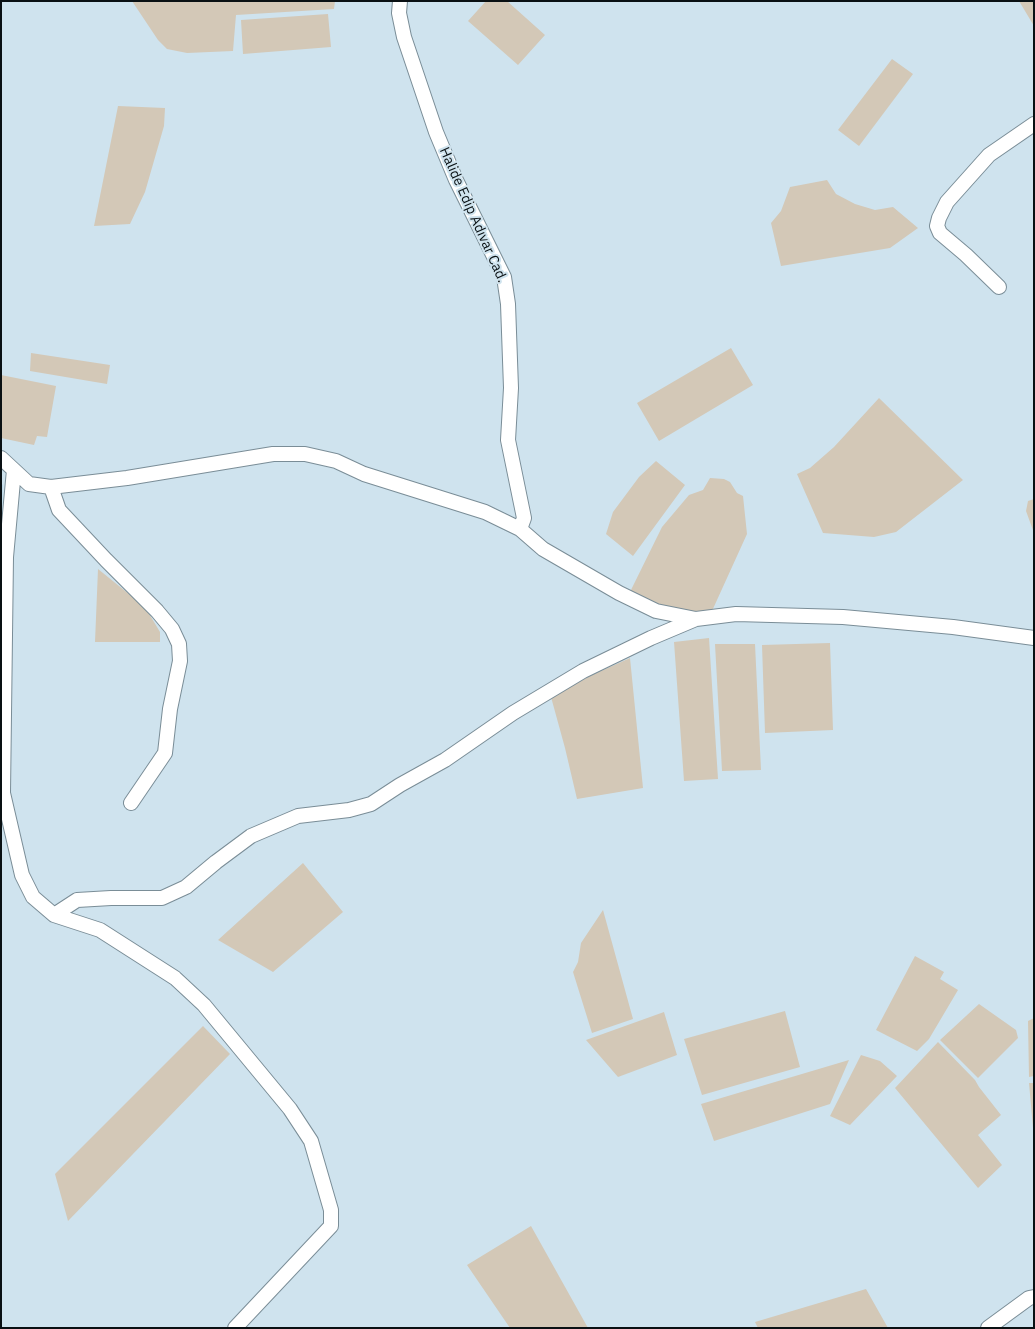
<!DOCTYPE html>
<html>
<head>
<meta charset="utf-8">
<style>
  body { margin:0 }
  #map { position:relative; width:1035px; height:1329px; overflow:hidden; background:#cfe3ee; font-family:"IBM Plex Sans",sans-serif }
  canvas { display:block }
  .frame { position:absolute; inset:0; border:2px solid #091013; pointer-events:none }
</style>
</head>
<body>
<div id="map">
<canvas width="1035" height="1329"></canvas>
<div class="frame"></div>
</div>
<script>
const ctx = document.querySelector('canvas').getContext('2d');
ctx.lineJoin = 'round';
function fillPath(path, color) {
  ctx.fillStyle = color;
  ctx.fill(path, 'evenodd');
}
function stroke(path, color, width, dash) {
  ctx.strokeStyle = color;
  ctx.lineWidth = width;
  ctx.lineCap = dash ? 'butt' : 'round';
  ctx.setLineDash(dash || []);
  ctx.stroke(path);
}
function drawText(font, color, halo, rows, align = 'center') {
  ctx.font = font + ' "IBM Plex Sans",sans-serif';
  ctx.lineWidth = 4;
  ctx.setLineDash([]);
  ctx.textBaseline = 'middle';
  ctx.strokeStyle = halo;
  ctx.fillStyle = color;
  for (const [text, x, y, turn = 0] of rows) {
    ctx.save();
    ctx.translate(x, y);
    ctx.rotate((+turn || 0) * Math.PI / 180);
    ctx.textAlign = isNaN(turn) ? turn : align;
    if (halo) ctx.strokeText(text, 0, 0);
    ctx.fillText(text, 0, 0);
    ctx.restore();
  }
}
fillPath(new Path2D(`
  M1,483L3,485L1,566Z`), '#bddae9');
fillPath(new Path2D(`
  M132,1H335L334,9L236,15L233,51L187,53L167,49L158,40Z
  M486,1H507L545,35L518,65L468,21Z
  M1019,1H1034V26Z
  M328,14L331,47L243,54L241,20Z
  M892,59L913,74L859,146L838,130Z
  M118,106L165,108L164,126L145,192L130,224L94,226Z
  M827,180L836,194L855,204L875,210L893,207L918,228L890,248L781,266L771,223L781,211L790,187Z
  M731,348L753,385L659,441L637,403Z
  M31,353L110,365L107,384L30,371Z
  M1,375L56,386L47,437L37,436L34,445L1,438Z
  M879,398L963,480L896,532L874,537L823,533L797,474L810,468L834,447Z
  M656,461L685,485L633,556L606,534L613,512L639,477Z
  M710,478L724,479L730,482L737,493L743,496L747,534L712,611H686L658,606L630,592L662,527L689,495L703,490Z
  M1034,499V533L1026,511L1028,501Z
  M98,569L145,607L160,632V642H95Z
  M709,638L718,779L684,781L674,642Z
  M830,643L833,730L765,733L762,645Z
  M715,644H755L761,770L722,771Z
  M630,658L643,788L577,799L565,748L551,697L592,675Z
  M303,863L343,912L273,972L218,940Z
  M603,910L633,1019L592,1033L573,972L578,962L581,943Z
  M915,956L944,972L940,979L958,990L929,1039L917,1051L876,1030Z
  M979,1004L1016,1030L1018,1038L978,1078L940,1040Z
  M785,1011L800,1067L702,1095L684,1039Z
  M664,1012L677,1055L618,1077L586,1040Z
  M1034,1018V1076L1029,1077L1028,1021Z
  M203,1026L230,1054L68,1221L55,1174Z
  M938,1042L975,1080L979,1087L1001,1115L978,1135L1002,1165L978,1188L895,1088Z
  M861,1055L880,1061L897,1076L850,1125L830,1116Z
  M849,1060L830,1104L714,1141L701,1104Z
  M1029,1083H1034V1128H1033Z
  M531,1226L588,1328H510L467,1265Z
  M866,1289L888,1328H758L755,1322Z`), '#d3c8b7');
const street = new Path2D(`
  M400,1L399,13L404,37L436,132L456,180L504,277L508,304L511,388L508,440L524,518L520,529
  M999,287L966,255L940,233L937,226L939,218L947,202L989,155L1034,124
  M1,458L29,484L51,487L127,478L273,454H305L336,461L364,474L485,512L520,529L543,549L619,593L656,611L696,619L736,614L843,617L953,627L1034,638
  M14,470L6,557L3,793L22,875L33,897L54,915L100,930L175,978L204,1005L290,1109L311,1141L331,1210V1226L235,1328
  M51,487L59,510L106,560L157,611L172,629L179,644L180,661L170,709L165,753L131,803
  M54,915L77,900L111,898H162L186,887L216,862L251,836L298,816L349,810L371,804L400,785L445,760L513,713L583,671L651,638L696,619
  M988,1328L1029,1298L1034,1297`);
stroke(street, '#7a8d97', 16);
stroke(street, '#fff', 14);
drawText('14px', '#091013', '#cfe3ee', [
  ["Halide Edip Adıvar Cad.",473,215,66]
]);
</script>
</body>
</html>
